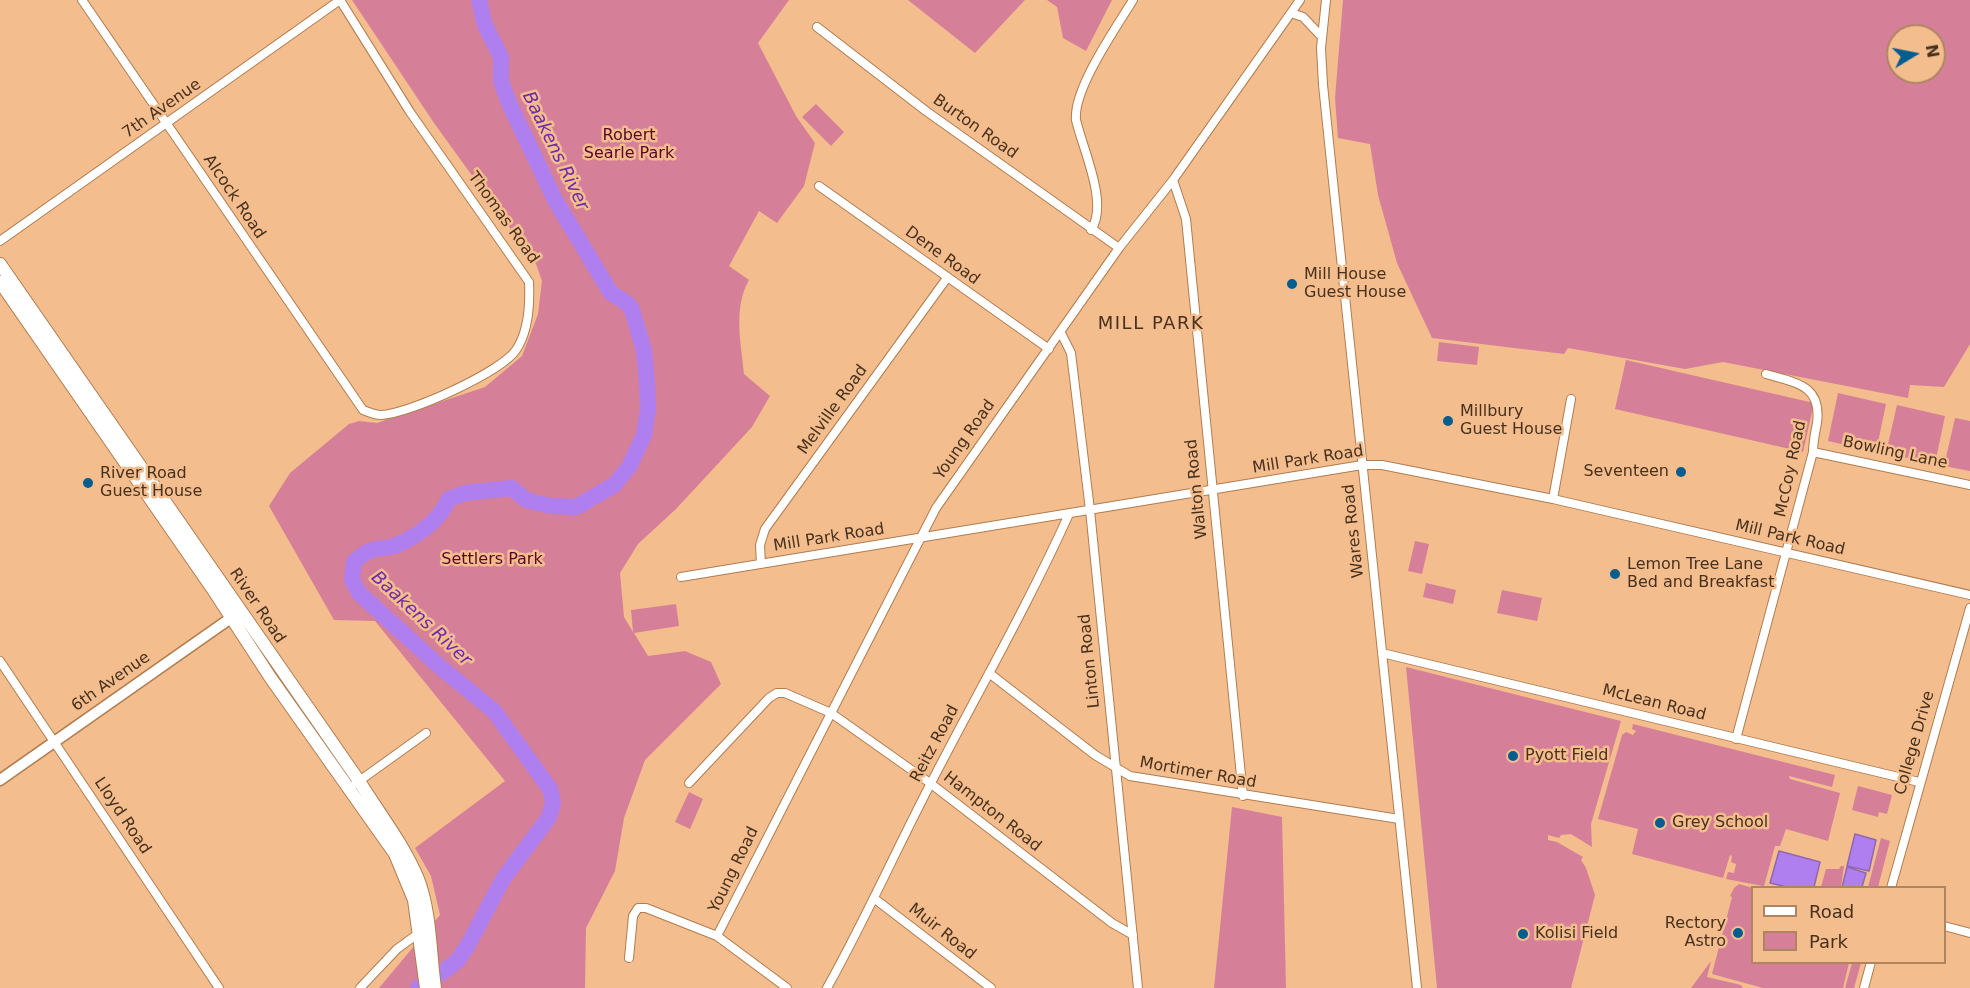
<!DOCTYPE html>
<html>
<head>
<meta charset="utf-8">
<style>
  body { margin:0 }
  #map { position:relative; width:1970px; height:988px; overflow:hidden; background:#f3bd8e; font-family:"DejaVu Sans",sans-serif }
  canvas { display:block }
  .legend { position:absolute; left:1751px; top:886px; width:195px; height:78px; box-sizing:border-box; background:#f3bd8e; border:2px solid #ae8561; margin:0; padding:8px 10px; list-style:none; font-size:18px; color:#47311e }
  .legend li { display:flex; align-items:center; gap:12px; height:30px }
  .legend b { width:30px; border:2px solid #ae8561 }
  .north { position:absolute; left:1886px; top:24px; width:60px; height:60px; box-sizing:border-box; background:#f3bd8e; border:2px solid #ae8561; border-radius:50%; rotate:80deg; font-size:16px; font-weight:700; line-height:24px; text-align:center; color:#47311e }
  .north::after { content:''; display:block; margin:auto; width:21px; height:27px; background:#035d8e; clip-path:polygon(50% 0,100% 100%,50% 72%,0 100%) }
</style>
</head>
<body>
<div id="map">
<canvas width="1970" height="988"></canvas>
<ul class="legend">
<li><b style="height:8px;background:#fff"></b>Road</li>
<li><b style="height:16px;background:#d58098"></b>Park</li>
</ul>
<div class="north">N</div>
</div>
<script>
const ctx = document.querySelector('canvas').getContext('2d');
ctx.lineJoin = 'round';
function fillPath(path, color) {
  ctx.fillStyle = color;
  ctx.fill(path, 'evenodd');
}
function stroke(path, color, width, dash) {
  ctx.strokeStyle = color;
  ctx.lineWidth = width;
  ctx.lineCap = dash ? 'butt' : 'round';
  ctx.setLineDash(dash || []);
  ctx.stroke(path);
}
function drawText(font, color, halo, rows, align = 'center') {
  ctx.font = font + ' "DejaVu Sans",sans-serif';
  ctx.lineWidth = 5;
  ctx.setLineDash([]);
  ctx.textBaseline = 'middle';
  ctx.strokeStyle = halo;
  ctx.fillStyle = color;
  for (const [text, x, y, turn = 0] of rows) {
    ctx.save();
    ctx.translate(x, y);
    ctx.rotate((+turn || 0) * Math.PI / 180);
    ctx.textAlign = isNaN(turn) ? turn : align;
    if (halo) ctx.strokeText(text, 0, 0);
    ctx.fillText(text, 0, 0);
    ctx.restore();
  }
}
fillPath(new Path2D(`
  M352,0H789L758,43L796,116L815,143L804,186L777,223L759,211L729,266L749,280C733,308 741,343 744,374L770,396L752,427L676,509L638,544L620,573L624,617L633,632L631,610L676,604L679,626L634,633L648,656L685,651L711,662L721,684L645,760L624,818L615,871L586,928L585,988H379L440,915L431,876L415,848L505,781L375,621L334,620L269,506L290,473L349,424L359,421L377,423L485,387L522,356L538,314L542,281L536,264L434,123Z
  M908,0H1025L975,53Z
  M1047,0H1112L1086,51L1063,38L1057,7Z
  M1343,0H1970V344L1944,387L1910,385L1908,398L1723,362L1685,369L1568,348L1564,354L1432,338L1397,263L1378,195L1370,144L1338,138L1335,98ZM1898,36H1934V72H1898Z
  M816,104L844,132L831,146L802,117Z
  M1439,342L1479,347L1477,365L1437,361Z
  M1626,360L1814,403L1803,452L1615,409Z
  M1838,393L1886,404L1876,452L1828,441Z
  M1897,405L1945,416L1935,464L1886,453Z
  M1955,418L1970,421V471L1944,466Z
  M1415,541L1429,544L1422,574L1408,571Z
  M1426,583L1456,590L1453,604L1423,597Z
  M1502,590L1542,598L1537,621L1497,613Z
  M1406,667L1621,721L1591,824L1592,847L1571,834L1561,835L1559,838L1548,835V840L1557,842L1583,857L1581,860L1586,868L1595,895L1571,988H1437Z
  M1633,724L1835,775L1832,787L1789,776L1790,779L1840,793L1828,841L1786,829L1780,846H1775L1764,886L1768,887L1726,879L1728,872L1734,873L1736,864L1731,862L1732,856L1730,855L1723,878L1632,854L1638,829L1598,819L1622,735L1626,732L1633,735L1636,731L1632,729Z
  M1858,786L1892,795L1887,814L1879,812L1878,817L1852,810Z
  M689,792L703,799L690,829L675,822Z
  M1232,807L1282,817L1286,988H1214Z
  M1881,838L1890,841L1878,887H1868Z
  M1841,866H1844L1841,887H1821L1826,869H1839Z
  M1739,884L1753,888L1752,962L1849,963L1843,988H1763L1712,974L1732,897L1730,896L1734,888Z
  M1711,961L1707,977L1741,985L1743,988H1691Z
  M1852,963H1861L1854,988H1845Z`), '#d58098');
const water = new Path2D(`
  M1855,834L1876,840L1869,871L1847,866Z
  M1779,851L1820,862L1814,887H1787L1770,883Z
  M1847,867L1866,873L1862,887H1842Z`);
fillPath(water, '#af7fef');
stroke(water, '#9068b0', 1.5);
stroke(new Path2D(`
  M418,988L447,969L458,960L468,945L503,879L549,817L553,803L550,789L494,711L439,666L359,593L352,580L354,562C376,542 376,553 397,545C419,535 439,521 449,499L465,493L512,488L526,500L551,506L576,507L614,485L629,467L644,435L648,409L647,383L644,350L632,310L627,303L611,293L555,200L509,103L501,81V57L485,25L479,0`), '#af7fef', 16);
const minor = new Path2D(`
  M82,0L363,410C369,412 374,415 381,415C409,414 501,372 516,350C529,331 530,303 529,282L410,112L340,0
  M1326,0L1321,48L1323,85L1417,988
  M1291,13L1303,17L1322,37
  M817,27L926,111L1119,248
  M1173,180L1186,219L1243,796
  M819,186L1049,349
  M1091,230C1109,204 1083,150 1076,120C1073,89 1116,28 1133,0
  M0,241L340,0
  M1061,333L1071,353L1090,510L1138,988
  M1813,452L1970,485
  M1553,499L1571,399
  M761,564L760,545L765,529L947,278
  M681,577L1362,465H1382L1553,499L1970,595
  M1382,653L1919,782
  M0,661L219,988
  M989,673L1095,755L1130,776L1399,819
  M1736,739L1813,452C1813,442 1815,433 1817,423C1822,385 1796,383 1766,374
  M689,783L769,698L777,693H785L831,713L930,783L1112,923L1133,935
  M355,784L426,733
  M1891,888L1970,608
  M875,899L991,988
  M1944,926L1970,933
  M717,936L936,508L1119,248L1173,180L1300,0
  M629,958L633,916L638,908H646L717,936L787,988
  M360,988L397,949L419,933
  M827,988C865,920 896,850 932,781C978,692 1028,605 1069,514
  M1864,988L1871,962`);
const tertiary = new Path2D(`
  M0,780L238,613`);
const secondary = new Path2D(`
  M0,264L359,781C379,813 404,845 418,879C431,913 430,952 435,988
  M0,282L212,588L270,677L395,854L414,900L426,988`);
stroke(minor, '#b07d50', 10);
stroke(tertiary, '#b07d50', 13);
stroke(secondary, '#b07d50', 14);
stroke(minor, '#fff', 8);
stroke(tertiary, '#fff', 10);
stroke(secondary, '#fff', 12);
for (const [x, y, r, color] of [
  [1292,284,6,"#035d8e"],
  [1448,421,6,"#035d8e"],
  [1681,472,6,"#035d8e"],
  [88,483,6,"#035d8e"],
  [1615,574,6,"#035d8e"],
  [1513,756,6,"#035d8e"],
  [1660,823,6,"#035d8e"],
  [1738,933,6,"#035d8e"],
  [1523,934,6,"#035d8e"]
]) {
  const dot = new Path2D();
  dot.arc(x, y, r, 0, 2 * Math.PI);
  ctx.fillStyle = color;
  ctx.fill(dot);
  stroke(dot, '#f3bd8e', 2);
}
drawText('16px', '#47311e', '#f3bd8e', [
  ["7th Avenue",162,109,-35],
  ["Burton Road",975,127,35],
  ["Alcock Road",234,197,56],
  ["Thomas Road",503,218,54],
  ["Dene Road",942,256,36],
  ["Melville Road",833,410,-54],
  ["Young Road",965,440,-55],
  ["Bowling Lane",1895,453,12],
  ["Mill Park Road",1308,460,-9],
  ["McCoy Road",1791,469,-78],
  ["Walton Road",1197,489,-96],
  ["Wares Road",1354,531,-96],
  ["Mill Park Road",829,538,-9],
  ["Mill Park Road",1790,538,13],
  ["River Road",257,606,56],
  ["Linton Road",1090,661,-96],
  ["6th Avenue",111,682,-35],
  ["McLean Road",1654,703,14],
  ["College Drive",1915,743,-74],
  ["Reitz Road",935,744,-62],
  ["Mortimer Road",1198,773,10],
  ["Hampton Road",992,812,38],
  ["Lloyd Road",122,816,56],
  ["Young Road",734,870,-64],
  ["Muir Road",942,932,38]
]);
drawText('16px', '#5a062b', '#f3bd8e', [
  ["Robert",629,136],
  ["Searle Park",629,154],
  ["Settlers Park",492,560]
]);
drawText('16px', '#47311e', '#f3bd8e', [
  ["Mill House",1304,275],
  ["Guest House",1304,293],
  ["Millbury",1460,412],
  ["Guest House",1460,430],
  ["Seventeen",1669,472,"right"],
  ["River Road",100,474],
  ["Guest House",100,492],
  ["Lemon Tree Lane",1627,565],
  ["Bed and Breakfast",1627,583],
  ["Pyott Field",1525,756],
  ["Grey School",1672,823],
  ["Rectory",1726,924,"right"],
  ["Astro",1726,942,"right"],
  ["Kolisi Field",1535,934]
], 'left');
drawText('italic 18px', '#6c29ad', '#f3bd8e', [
  ["Baakens River",555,151,64],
  ["Baakens River",421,619,43]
]);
ctx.letterSpacing = '1.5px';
drawText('18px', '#47311e', '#f3bd8e', [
  ["MILL PARK",1151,324]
]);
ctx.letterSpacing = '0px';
</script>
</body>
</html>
